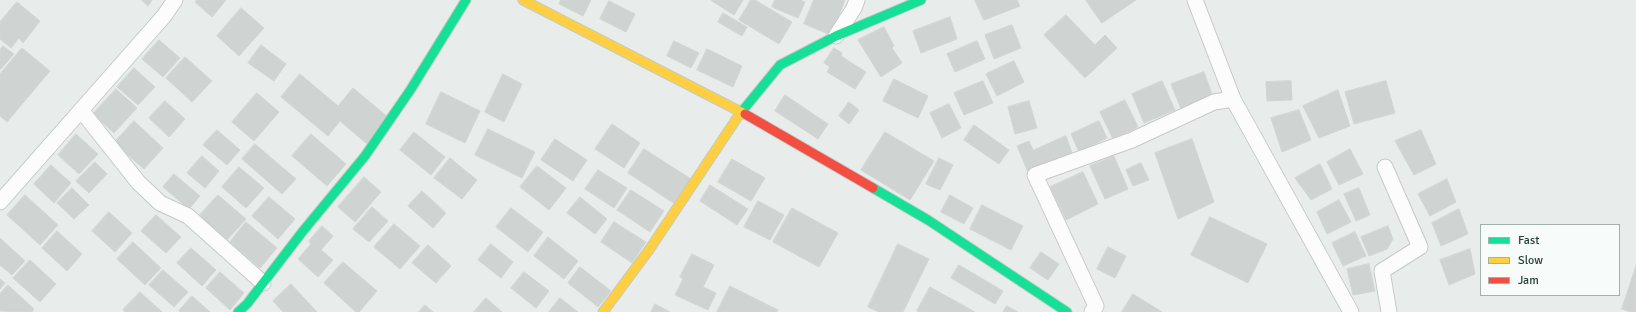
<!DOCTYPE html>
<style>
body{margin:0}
#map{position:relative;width:1636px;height:312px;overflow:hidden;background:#e8edeb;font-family:Signika,sans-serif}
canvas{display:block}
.legend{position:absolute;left:1480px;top:224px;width:140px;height:72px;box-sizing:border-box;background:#f7fbf9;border:1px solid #a3b1ad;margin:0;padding:5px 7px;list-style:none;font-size:12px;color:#24423a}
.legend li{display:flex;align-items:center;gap:8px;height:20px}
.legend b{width:20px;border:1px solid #a3b1ad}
</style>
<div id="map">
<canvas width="1636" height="312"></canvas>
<ul class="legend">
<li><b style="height:5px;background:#16e098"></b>Fast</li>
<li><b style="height:5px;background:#ffcf43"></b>Slow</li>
<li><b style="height:5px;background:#f24e42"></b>Jam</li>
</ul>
</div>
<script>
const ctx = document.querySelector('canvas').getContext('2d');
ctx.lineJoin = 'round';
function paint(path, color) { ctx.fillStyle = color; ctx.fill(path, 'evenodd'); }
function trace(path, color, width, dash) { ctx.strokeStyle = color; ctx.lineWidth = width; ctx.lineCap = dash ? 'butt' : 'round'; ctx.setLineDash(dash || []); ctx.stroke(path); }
const building = new Path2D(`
 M142 0H152L148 6Z
 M197 0H226L212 17 195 2Z
 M561 0H591L583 16 559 4Z
 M712 0H743L734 15 712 1Z
 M751 0H755L792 22 779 44 739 20Z
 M775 0H800L805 2 798 18 772 7Z
 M814 0H845L831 35 804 24Z
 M975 0H1017L1020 6 984 20Z
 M1086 0H1136L1102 23Z
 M609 1 635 14 626 32 600 19Z
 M17 2 40 21 23 43 19 38 11 48 0 39V22Z
 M241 8 264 28 239 56 217 36Z
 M723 13 747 27 742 36 718 22Z
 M1066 15 1095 45 1105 35 1117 48 1085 78 1044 35Z
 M950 17 957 39 921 53 913 31Z
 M1012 25 1021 48 994 59 985 35Z
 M884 27 894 46 892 48 902 63 881 77 858 40Z
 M159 40 180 58 163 77 142 59Z
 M674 41 699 53 691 68 667 56Z
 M977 41 985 59 955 72 947 54Z
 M261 45 286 64 274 81 248 63Z
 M3 46 14 54 0 70V50Z
 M22 48 50 71 7 122 0 116V74Z
 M834 48 842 53 841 56 866 72 855 89 827 72 830 67 824 63Z
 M707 49 742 66 733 87 697 70Z
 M185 57 212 81 192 102 166 78Z
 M1014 61 1024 82 997 96 986 74Z
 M134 68 155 87 138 105 117 87Z
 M1204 72 1213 97 1181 109 1171 84Z
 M300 74 338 106 353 88 389 118 367 144 340 121 328 136 281 97Z
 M503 74 522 84 504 122 485 112Z
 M894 79 928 96 918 118 883 101Z
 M983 81 993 103 964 115 954 93Z
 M1162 81 1175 110 1144 123 1132 94Z
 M1291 81 1292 100 1267 101 1266 82Z
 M1386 81 1395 113 1354 124 1345 92Z
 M116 89 137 108 114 133 93 114Z
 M1338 90 1350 126 1319 138 1303 106Z
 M441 92 480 111 465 143 426 124Z
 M257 93 279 112 254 141 232 122Z
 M785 95 828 124 818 139 775 111Z
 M1125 100 1138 127 1113 139 1100 112Z
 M165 101 185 119 169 137 149 118Z
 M1029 101 1037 128 1015 134 1008 107Z
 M849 102 859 110 849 124 839 116Z
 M949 104 961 128 942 138 930 113Z
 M1299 110 1311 140 1282 152 1271 118Z
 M134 121 163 148 144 169 114 143Z
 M1099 121 1107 138 1079 152 1071 134Z
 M612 124 640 143 624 168 595 149Z
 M974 125 1009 150 999 164 964 140Z
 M488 129 535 152 522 178 475 155Z
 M217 130 240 150 227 165 203 145Z
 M1421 130 1436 164 1414 175 1395 141Z
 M414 132 445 157 431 175 400 150Z
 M885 132 934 161 910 200 861 170Z
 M76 134 98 154 79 174 58 155Z
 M311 134 346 164 327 186 292 156Z
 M1066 136 1072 153 1028 172 1017 146 1029 141 1033 150Z
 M555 139 587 160 573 181 541 160Z
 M1192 139 1214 202 1178 219 1155 153Z
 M255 144 296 179 282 194 242 159Z
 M644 149 691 179 675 204 628 173Z
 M1350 149 1363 174 1339 185 1327 162Z
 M202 156 219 171 205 188 187 173Z
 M1114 156 1128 189 1105 199 1090 166Z
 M450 158 477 180 462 199 434 178Z
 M939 158 953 165 940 190 926 184Z
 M732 159 765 178 751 201 718 182Z
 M95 162 107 174 89 193 76 181Z
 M1141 163 1149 180 1133 186 1126 170Z
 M1320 164 1332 189 1311 200 1295 178Z
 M51 165 71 183 54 203 34 184Z
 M537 166 566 188 549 210 520 187Z
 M239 167 264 188 246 208 222 187Z
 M598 170 627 188 614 208 585 189Z
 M1083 172 1098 204 1066 220 1050 187Z
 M174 174 200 196 189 209 163 187Z
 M364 177 381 192 355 222 338 207Z
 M1447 179 1456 202 1430 216 1418 194Z
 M710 185 748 209 737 225 700 201Z
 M72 188 89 205 74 219 57 203Z
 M1359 188 1370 215 1356 221 1344 194Z
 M631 190 664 211 650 232 617 210Z
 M422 191 446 213 433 228 408 206Z
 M25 195 58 225 40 245 7 215Z
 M218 195 246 219 227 240 199 216Z
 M950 195 973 208 964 224 941 212Z
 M269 197 295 219 278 239 252 216Z
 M580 197 607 219 595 234 567 213Z
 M1339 200 1351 222 1327 234 1317 212Z
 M758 201 784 215 770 240 744 227Z
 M982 205 1023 226 1011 250 970 229Z
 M372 207 388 221 369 242 353 229Z
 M511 208 543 232 528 252 496 227Z
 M792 208 838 233 819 267 773 242Z
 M1459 209 1468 234 1441 246 1432 223Z
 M109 212 132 233 115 252 92 231Z
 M156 215 181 237 166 253 141 231Z
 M1210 217 1267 244 1248 283 1191 255Z
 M246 222 277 248 260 268 230 242Z
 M614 222 646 242 632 263 601 242Z
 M394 224 420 246 400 269 374 247Z
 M322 226 333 236 321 250 333 260 318 277 298 259 311 244 309 241Z
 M1388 226 1393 239 1387 249 1369 256 1361 237Z
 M57 231 82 254 67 271 42 248Z
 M1355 232 1366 256 1343 266 1332 243Z
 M548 237 578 261 564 279 534 256Z
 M0 238 25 261 12 275 0 265Z
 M133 242 161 268 145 285 117 259Z
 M491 244 513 262 501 278 478 260Z
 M898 244 929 259 903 312H879L868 307Z
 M428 245 451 266 436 283 412 263Z
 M1108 247 1126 256 1115 278 1097 269Z
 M191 248 216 270 202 286 177 263Z
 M1470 249 1475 274 1449 285 1440 260Z
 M1041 252 1059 264 1048 280 1030 268Z
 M692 254 714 265 703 287 716 293 708 310 675 295 683 279 680 277Z
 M30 260 56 284 40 302 13 278Z
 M343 262 377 291 359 312H356L324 283Z
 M1369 264 1375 291 1353 295 1347 269Z
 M959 265 1003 291 995 304 951 278Z
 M1636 266V312H1631L1622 309Z
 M580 267 611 291 598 307 568 283Z
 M163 270 188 292 174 307 149 285Z
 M220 272 244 293 230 310 206 288Z
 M524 272 549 291 536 308 511 288Z
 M0 279 5 283 0 289Z
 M291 284 317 312H283L273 301Z
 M8 285 34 309 32 312 0 311V294Z
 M730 286 778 310 777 312H717Z
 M930 287 975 312H919L917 311Z
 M140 292 162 312H125L123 310Z
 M1133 294 1162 312H1122Z
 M192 296 210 312H180L179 311Z
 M486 298 502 312H474Z
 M560 298 578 312H549Z
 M655 304 670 312H651Z
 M425 305 433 312H419Z
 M1007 306 1018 312H1003Z`);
paint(building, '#cfd4d2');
trace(building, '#d1d6d4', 1);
const street = new Path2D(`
 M1195 0 1233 99 1351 312
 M836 36 854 8 857 0
 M81 110 138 182 160 203 188 216 263 283
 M1385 167 1420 247 1382 271 1389 312
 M0 202 164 16 175 0
 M1092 312 1096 306 1035 175 1132 140 1214 102 1233 99`);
const fast = new Path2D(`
 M739 115 780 65 836 36 921 0
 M873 188 928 220 1067 312
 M238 312 247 304 303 231 365 156 411 89 466 0`);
const slow = new Path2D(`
 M523 0 745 114
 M603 312 649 250 739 115`);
const jam = new Path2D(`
 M745 114 873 188`);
trace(street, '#c5cac8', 17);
trace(fast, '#c3cbc8', 11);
trace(slow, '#c3cbc8', 11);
trace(jam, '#c3cbc8', 11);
trace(street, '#fcfcfc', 15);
trace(fast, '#16e098', 9);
trace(slow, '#ffcf43', 9);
trace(jam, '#f24e42', 9);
</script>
